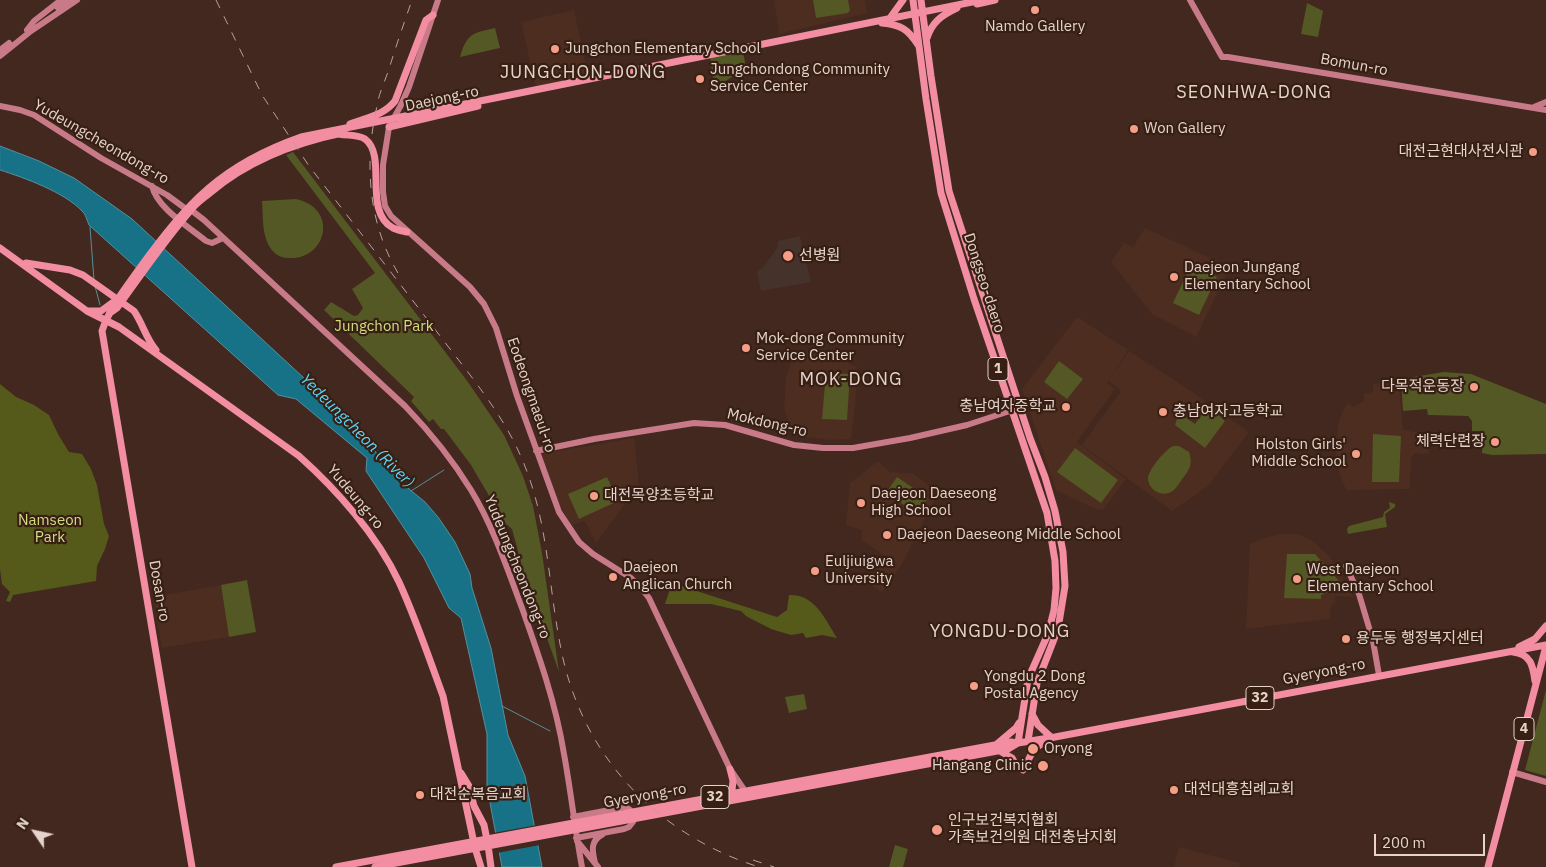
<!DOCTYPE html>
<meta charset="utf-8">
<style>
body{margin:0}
#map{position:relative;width:1546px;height:867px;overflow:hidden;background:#42281e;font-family:"IBM Plex Sans",sans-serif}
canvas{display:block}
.north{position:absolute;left:10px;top:807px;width:50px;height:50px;-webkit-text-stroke:4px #371f14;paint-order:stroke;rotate:304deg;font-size:14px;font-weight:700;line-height:20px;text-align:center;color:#e5d3cc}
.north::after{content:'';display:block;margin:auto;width:18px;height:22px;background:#e5d3cc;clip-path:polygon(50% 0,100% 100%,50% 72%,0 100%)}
.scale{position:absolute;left:1374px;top:834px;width:111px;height:22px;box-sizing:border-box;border:2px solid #e5d3cc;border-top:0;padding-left:6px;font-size:15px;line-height:18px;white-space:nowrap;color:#e5d3cc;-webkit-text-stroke:4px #371f14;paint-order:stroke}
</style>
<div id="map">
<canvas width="1546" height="867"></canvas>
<div class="north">N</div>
<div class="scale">200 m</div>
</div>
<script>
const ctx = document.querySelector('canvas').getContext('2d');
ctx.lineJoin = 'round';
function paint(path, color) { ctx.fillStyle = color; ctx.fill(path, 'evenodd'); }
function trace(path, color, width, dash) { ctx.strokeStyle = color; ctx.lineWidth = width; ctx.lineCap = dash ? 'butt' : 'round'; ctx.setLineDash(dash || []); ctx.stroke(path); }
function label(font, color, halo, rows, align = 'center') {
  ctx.font = font + ' "IBM Plex Sans","Noto Sans KR",sans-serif'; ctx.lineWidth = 4.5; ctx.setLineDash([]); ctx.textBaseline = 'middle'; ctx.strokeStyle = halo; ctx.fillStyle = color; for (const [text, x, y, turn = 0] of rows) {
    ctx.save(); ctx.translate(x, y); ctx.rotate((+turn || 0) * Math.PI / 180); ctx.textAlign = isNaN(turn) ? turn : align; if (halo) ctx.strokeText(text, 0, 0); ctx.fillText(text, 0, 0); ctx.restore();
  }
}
paint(new Path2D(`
 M774 0H865L867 13 779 34Z
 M574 10 588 76 536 88 521 22Z
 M1145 228 1230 267 1196 337 1152 314 1111 262 1124 243 1133 247Z
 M1077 317 1128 350 1109 380 1129 351 1182 385 1249 432 1208 486 1172 511 1082 445 1121 391 1109 381 1107 383 1115 389 1077 442 1126 479 1104 509 1097 510 1056 490 1022 389Z
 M813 351 832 355 857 367 855 406 851 439 829 440 792 435 784 408 786 377 794 354Z
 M1399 380 1403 430 1427 434 1429 454 1415 453 1411 458 1410 489 1346 490 1340 475 1336 457 1337 434 1339 420 1347 403 1354 407 1364 401V394L1373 392V384Z
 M634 438 639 485 596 543 585 521 571 525 560 506 541 454Z
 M878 461 890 472 912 473 938 492 901 566 882 592 867 583 885 556 861 540 862 530 846 525 850 483Z
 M1281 534H1298L1314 542 1330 557 1354 597 1335 596V604L1331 605 1330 619 1246 629 1250 544 1263 538Z
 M221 585 229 637 162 648 154 600 158 596Z
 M1179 847 1240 863 1239 867H1174Z`), '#4d2d1f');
paint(new Path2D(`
 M800 236 811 282 761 291 757 272 765 265 777 248 778 241Z`), '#45322b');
paint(new Path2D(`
 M813 0H848L850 10 848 13 816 18Z
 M1307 3 1323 11 1318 37 1301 34Z
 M495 28 500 48 460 57C467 33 473 33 495 28Z
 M743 50 745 63C736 74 729 82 714 85L710 56Z
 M293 152 468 382 504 435 523 476 533 506 542 553 559 672 536 607 531 588 523 570 512 529 505 523 471 465 444 429H441L433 419 429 422 411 401 414 397 324 310 331 302 354 316 358 315 363 308 352 289 375 273 286 155Z
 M296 199C340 209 326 261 288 258 277 258 269 249 266 239 262 227 263 213 262 201Z
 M1191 265 1217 277 1199 315 1173 303Z
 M1059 361 1083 379 1067 399 1044 382Z
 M1444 372 1471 374 1546 404V454L1492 455 1482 453 1483 433 1481 431H1472V421L1468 416 1428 415 1427 409 1403 411 1401 379Z
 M826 373 850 374 847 420 822 419Z
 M1208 406 1225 421 1205 448 1175 425 1179 413 1195 424Z
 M1373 434 1401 436 1399 482H1372Z
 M1173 446H1179L1189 452C1193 463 1190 469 1183 478 1180 482 1177 487 1174 490 1163 499 1147 490 1148 477 1150 468 1165 450 1173 446Z
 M1075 448 1118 480 1101 503 1057 472Z
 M607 477 618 501 579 519 568 494Z
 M897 477 928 498 918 514 886 493Z
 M1389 502 1395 504V507L1385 514 1387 527 1348 534 1347 529 1349 526 1383 517 1384 512 1390 508Z
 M1287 554H1315L1339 581V588L1321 595V599L1284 598Z
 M247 580 256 632 229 637 221 585Z
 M1546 690V776L1525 770Z
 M804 694 807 709 789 713 785 697Z
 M895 845 908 849 903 867H889Z`), '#535824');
paint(new Path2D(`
 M0 384 16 397 34 405 49 415 58 434 69 452 82 454 91 469 97 485 104 524 109 536 105 549 97 566 96 581 13 595 10 602 6 601 10 592 2 584 0 569Z
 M672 583 777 617 787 610 789 595C815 594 825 619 837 638L822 635 806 638 803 633 791 635 771 629 746 616 741 611 711 604H665Z`), '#555a1a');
const water = new Path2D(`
 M0 146 39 161 74 178 132 219 344 415 403 484 425 502 438 517 455 542 470 574 472 588 491 648 508 735 525 776 542 867H502L487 787V734L461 618 449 608 424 558 366 471 367 458 296 399 278 395 89 225C87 221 86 214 82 211 64 192 25 178 0 170Z`);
paint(water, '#187287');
trace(water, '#568f9c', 1);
paint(new Path2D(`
 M537 825 540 845 497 853 493 833Z`), '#42281e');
trace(new Path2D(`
 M90 227 94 280
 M95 286 100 305
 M411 491 444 470
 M502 706 550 731`), '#568f9c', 1);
trace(new Path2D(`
 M438 0 409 87 401 105 389 127 383 165V192L385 206 391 216 470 287 484 304 496 328 517 396 559 512 579 542 593 554 631 578 641 588 649 598 730 769 743 788
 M1190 0 1222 57H1228L1546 110
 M58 8 69 0
 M27 30 34 21 61 0
 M0 50 9 43
 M0 56 31 31 77 0
 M0 106 20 110 34 115 101 158 167 195 186 209
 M1534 107 1546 102
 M152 186C157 208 189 227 206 241L212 243 223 238
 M191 210 204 220 405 406C430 432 452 459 471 490 493 526 507 568 522 608 539 656 556 704 564 754 571 792 575 830 582 867
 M536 451 594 439 694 423 725 425 794 445 823 448H853L910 438 967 425 1016 409
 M1346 566 1359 594 1373 641 1379 675
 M1512 772 1546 782
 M573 817 625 807C632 810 635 815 633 822L629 827 624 829 576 838
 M577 841 598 867
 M595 863C592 850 590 841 603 834`), '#c87a89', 6);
trace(new Path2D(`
 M913 0 926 99 941 193 974 299 1047 513 1055 561 1056 588 1054 610 1048 634 1028 679 1018 743
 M921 0 931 76 949 191 1030 438 1045 477 1055 511 1063 552 1065 586 1058 629 1037 683 1028 741
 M977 4 995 0
 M890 18 903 0
 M882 23C901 25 908 29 918 45
 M927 38C932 22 942 15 957 8
 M350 124C367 117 383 116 395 101L426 20 433 15
 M389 127 478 106
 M339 134C348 136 357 134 365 139 388 156 362 211 393 228 397 230 403 231 407 232
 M0 248 87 311 119 327 299 456C337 490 377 535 399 582 416 619 429 658 443 696L475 848 481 867
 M26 263 70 270 83 275 134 311C143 324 146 339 156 350
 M88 311H101L112 303
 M110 313 117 308C141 275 164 241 191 210 196 203 204 198 211 192 249 160 294 143 342 133
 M1519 647 1535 639 1546 626
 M1513 652C1531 654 1533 666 1535 681
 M1032 714 1038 725 1052 738
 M997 744 1016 728 1019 723
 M1000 751 1012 758 1016 765
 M730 769 733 781 732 790
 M1023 770 1034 749 1047 740
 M461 773 469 786 474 806 484 825 488 845 491 867
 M192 867 102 331C110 307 125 289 139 269 188 202 221 165 301 137L982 0
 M336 867 1011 742 1018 743 1055 737 1546 645
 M375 867 1008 749 1018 743
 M1488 867 1546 646`), '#f28da2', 7);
trace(new Path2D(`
 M216 0 262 95 309 166C351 220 392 274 434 328 461 364 491 399 512 438 550 510 546 578 562 654 584 758 658 835 759 867
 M398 273C368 223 364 162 377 106 379 93 385 81 389 69 396 46 404 23 412 0
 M753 860 774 867`), '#b6a29a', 1, [9, 9]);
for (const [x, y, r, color] of [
 [1035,10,5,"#f49e87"],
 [555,49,5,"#f49e87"],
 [700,79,5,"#f49e87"],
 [1134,129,5,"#f49e87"],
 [1533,152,5,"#f49e87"],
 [788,256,6,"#f49e87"],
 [1174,277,5,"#f49e87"],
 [746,348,5,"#f49e87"],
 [1474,387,5,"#f49e87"],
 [1066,407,5,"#f49e87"],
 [1163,412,5,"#f49e87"],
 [1495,442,5,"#f49e87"],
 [1356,454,5,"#f49e87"],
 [594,496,5,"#f49e87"],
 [861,503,5,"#f49e87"],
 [887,535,5,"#f49e87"],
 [815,571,5,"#f49e87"],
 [613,577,5,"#f49e87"],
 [1297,579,5,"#f49e87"],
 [1346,639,5,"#f49e87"],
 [974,686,5,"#f49e87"],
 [1033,749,6,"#f49e87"],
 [1043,766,6,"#f49e87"],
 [1174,790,5,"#f49e87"],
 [420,795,5,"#f49e87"],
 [937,830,6,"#f49e87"]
]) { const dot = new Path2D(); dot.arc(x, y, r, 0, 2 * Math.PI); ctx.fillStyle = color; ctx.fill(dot); trace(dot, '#371f14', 2); }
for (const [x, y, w] of [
 [998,369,20],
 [1260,698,28],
 [1524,729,20],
 [715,797,28]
]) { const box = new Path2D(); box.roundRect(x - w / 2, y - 11.5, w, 23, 4); ctx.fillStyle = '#371f14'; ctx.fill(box); trace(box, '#e5d3cc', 1); }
label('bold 14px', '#e5d3cc', null, [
 ["1",998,369],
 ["32",1260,698],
 ["4",1524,729],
 ["32",715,797]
]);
label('15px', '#e5d3cc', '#371f14', [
 ["Namdo Gallery",1035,27,"center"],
 ["Jungchon Elementary School",565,49],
 ["Jungchondong Community",710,70],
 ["Service Center",710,87],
 ["Won Gallery",1144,129],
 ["대전근현대사전시관",1523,152,"right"],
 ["선병원",799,256],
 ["Daejeon Jungang",1184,268],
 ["Elementary School",1184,285],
 ["Mok-dong Community",756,339],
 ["Service Center",756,356],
 ["다목적운동장",1464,387,"right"],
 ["충남여자중학교",1056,407,"right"],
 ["충남여자고등학교",1173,412],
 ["체력단련장",1485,442,"right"],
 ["Holston Girls'",1346,445,"right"],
 ["Middle School",1346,462,"right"],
 ["Daejeon Daeseong",871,494],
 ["High School",871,511],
 ["대전목양초등학교",604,496],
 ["Daejeon Daeseong Middle School",897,535],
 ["Euljiuigwa",825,562],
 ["University",825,579],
 ["Daejeon",623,568],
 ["Anglican Church",623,585],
 ["West Daejeon",1307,570],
 ["Elementary School",1307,587],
 ["용두동 행정복지센터",1356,639],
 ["Yongdu 2 Dong",984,677],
 ["Postal Agency",984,694],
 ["Oryong",1044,749],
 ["Hangang Clinic",1032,766,"right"],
 ["대전대흥침례교회",1184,790],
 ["대전순복음교회",430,795],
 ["인구보건복지협회",948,821],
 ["가족보건의원 대전충남지회",948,838]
], 'left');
label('15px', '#e5d3cc', '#371f14', [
 ["Bomun-ro",1354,65,10],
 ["Daejong-ro",442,99,-12],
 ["Yudeungcheondong-ro",101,142,30],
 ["Dongseo-daero",984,283,72],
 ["Eodeongmaeul-ro",531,395,71],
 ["Mokdong-ro",767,423,13],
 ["Yudeung-ro",355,497,50],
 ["Yudeungcheondong-ro",517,567,68],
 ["Dosan-ro",159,591,80],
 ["Gyeryong-ro",1324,672,-11],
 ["Gyeryong-ro",645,796,-10]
]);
label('15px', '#d3dd82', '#371f14', [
 ["Jungchon Park",384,327],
 ["Namseon",50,521],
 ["Park",50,538]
]);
label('italic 16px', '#5dd5f5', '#371f14', [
 ["Yedeungcheon (River)",357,431,45]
]);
ctx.letterSpacing = '1px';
label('18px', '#e5d3cc', '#371f14', [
 ["JUNGCHON-DONG",583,73],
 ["SEONHWA-DONG",1254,93],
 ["MOK-DONG",851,380],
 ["YONGDU-DONG",1000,632]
]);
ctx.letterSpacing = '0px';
</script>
